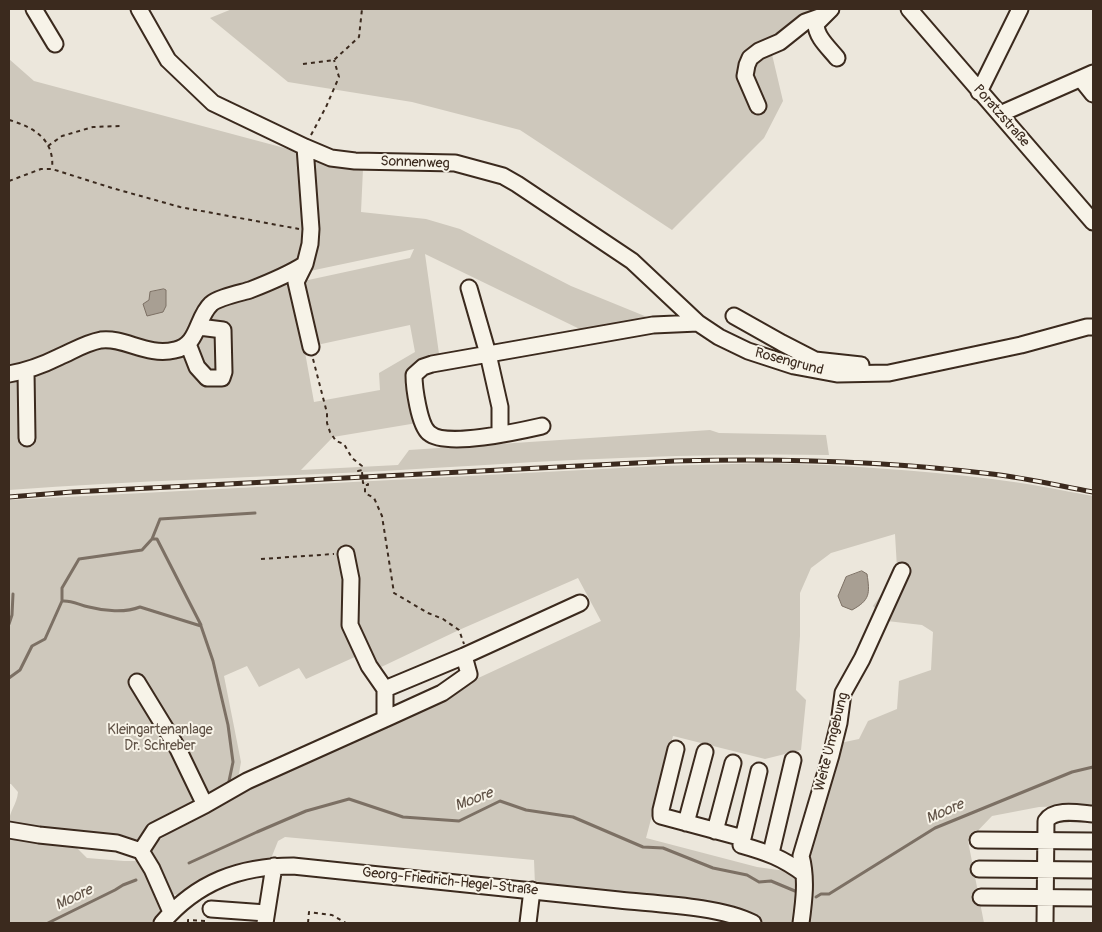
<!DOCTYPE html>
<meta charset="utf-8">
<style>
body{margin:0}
#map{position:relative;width:1102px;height:932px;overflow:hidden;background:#ece7dc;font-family:Pangolin,sans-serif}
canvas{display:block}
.frame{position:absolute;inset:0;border:10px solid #3b2a1e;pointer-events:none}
</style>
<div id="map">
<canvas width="1102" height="932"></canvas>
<div class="frame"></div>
</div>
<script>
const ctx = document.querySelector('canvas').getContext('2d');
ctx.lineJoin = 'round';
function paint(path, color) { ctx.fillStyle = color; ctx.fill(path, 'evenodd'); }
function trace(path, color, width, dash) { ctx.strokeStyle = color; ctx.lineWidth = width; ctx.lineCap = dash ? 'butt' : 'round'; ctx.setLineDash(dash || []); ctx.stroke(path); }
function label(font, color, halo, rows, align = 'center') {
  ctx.font = font + ' Pangolin,sans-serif'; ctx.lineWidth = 4; ctx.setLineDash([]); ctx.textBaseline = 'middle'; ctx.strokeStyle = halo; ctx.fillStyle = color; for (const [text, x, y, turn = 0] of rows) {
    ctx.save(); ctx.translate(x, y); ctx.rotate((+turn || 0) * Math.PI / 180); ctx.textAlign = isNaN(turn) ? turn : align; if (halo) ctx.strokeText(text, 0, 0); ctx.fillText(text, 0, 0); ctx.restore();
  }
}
paint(new Path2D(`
 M232 9H815L770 46 783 101 764 138 672 230 520 130 412 102 288 82 210 18Z
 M9 59 34 81 363 169 361 212 426 219 460 229 571 286 652 319 590 334 425 254 441 368 416 374 423 422 333 437 301 470 398 465 409 450 710 430 719 433 826 435 829 455C680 452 532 462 384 471 259 477 134 481 9 490ZM414 249 410 258 299 282 312 346 410 325 415 352 379 373 380 390 314 402 291 275Z
 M769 463C843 465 918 470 992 479 1026 483 1060 490 1093 496V805L1039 807 992 816 968 841 984 923H809L812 892 805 866 840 743 859 739 868 721 897 709 899 681 931 670 933 632 922 625 887 621 873 606 891 581 897 568 895 534 831 553 811 568 800 593V636L796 690 806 700 801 750 765 759 673 736 646 838 757 867 793 872 799 888 795 923H764L746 915 535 885 534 860 285 837 278 841 270 861 190 889 180 895 170 894 149 849 154 843 248 785 601 621 578 578 459 630 377 669 366 652 306 679 299 668 259 687 247 666 224 676 241 762 238 779 137 844 9 824C9 810 17 805 18 792L11 784H9V500L659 466Z
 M9 839 77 848 87 858 124 861H144L161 905 160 915 154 923H9Z`), '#cec8bc');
const water = new Path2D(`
 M164 289 166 290V306L163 312 147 316 143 304 149 300 150 292Z
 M862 571 867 574C870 594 870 600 852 610L842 606 838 596 846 577Z`);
paint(water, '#a89f93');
trace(water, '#7c7064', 1);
trace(new Path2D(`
 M152 539H157L201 625
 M62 601C72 600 79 605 89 607 104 611 125 613 140 607L201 626 213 661 228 725 233 762 229 781
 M9 624 12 615 13 594
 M9 678 20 670 32 646 45 639 62 601V588L79 559 142 550 152 539 160 519 255 513
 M189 863 257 832 306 811 349 799 403 817 459 821 500 801 526 810 573 817 643 847 663 848 713 868 747 875 759 882 771 881 795 891
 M816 897 821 894H829L935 828 1072 772 1093 767
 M48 923 115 890 123 885 136 880`), '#7c7064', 3);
const minor = new Path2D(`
 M34 9 55 44
 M139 9 168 60 213 103 305 147 331 158 355 161 455 163 503 176 517 184 632 261 698 323
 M831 9 816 24C816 37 829 48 837 58
 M909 9 1093 222
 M1081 79 1093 94
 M979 92 1020 9
 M758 106 745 76 747 65 750 58 759 51 780 42 805 22 822 16
 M1000 114 1093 73
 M305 264 296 282 311 347
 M469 288 488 354 500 407V434
 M734 316 782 343 815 360 861 365
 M188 344 197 367 207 378H222L224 372 223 330 199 327
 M26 371 27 438
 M9 374C26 371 43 365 59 357 73 351 85 343 101 340 125 337 147 357 175 350 199 345 196 318 211 304 217 298 240 293 250 290 268 283 288 275 305 264L310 244 311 229 305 147
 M542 426C520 431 446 448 429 433 419 425 414 387 414 375L423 367 432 364 653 325 698 323 719 337 748 351 794 366 837 374 889 373 1021 345 1087 327H1093
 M137 682 178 749 205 805
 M385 689 464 656 580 603
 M385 719 442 693 469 674 464 656
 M676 749 661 810V816L743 838 759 771
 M686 823 705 752
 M9 830 39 835 117 843 141 851 152 869 171 912
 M715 831 733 763
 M743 838 741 845C766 852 783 858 804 874
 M978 840 1093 841
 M141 851 154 831 205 805 247 781 385 719V689L369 666 350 625 351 579 346 554
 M771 853 793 760
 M979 869 1093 870
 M981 897 1093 898
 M211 909 266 913
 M162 923C197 882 240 866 293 866 401 877 510 888 619 900 657 904 720 906 753 923
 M265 923 274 866
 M528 923 532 890
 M801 923C804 901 807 878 801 856L831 755 839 723 843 693 862 659 902 571
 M1045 923 1046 821C1054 808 1079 813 1093 814`);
trace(minor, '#3b2a1e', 19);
trace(new Path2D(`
 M303 64 334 60 359 37 362 9
 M9 120C34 127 55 140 52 169
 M311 135 326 107 339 77 334 60
 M48 146 62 136 93 127 120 126
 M9 181 41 169H52L112 188 180 207 299 229
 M313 359 327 413V423L330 432 336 441 344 444 352 458 362 466V470L358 471 362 472 363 483H368V485H365V493L374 498 382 516 394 593 428 613 443 619 459 630 464 644
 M261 559 334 554
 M188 923V920L207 921
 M308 923 309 912 332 915 346 923`), '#3b2a1e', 2, [4, 4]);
trace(minor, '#f7f3e8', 15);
const rail = new Path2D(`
 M9 497 72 492 675 461C781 458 887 461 992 474 1026 478 1060 486 1093 492`);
trace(rail, '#3b2a1e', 5);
trace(rail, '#f7f3e8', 3, [9]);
label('14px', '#3b2a1e', '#f7f3e8', [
 ["Poratzstraße",1001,116,49],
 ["Sonnenweg",415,163,2],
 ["Rosengrund",789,362,15],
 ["Weite Umgebung",832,742,-76],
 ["Georg-Friedrich-Hegel-Straße",450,882,6]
]);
label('14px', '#605246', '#f7f3e8', [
 ["Kleingartenanlage",160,730],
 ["Dr. Schreber",160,746]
]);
label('italic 15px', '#615347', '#f7f3e8', [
 ["Moore",474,800,-21],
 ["Moore",945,812,-24],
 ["Moore",74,898,-26]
]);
</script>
